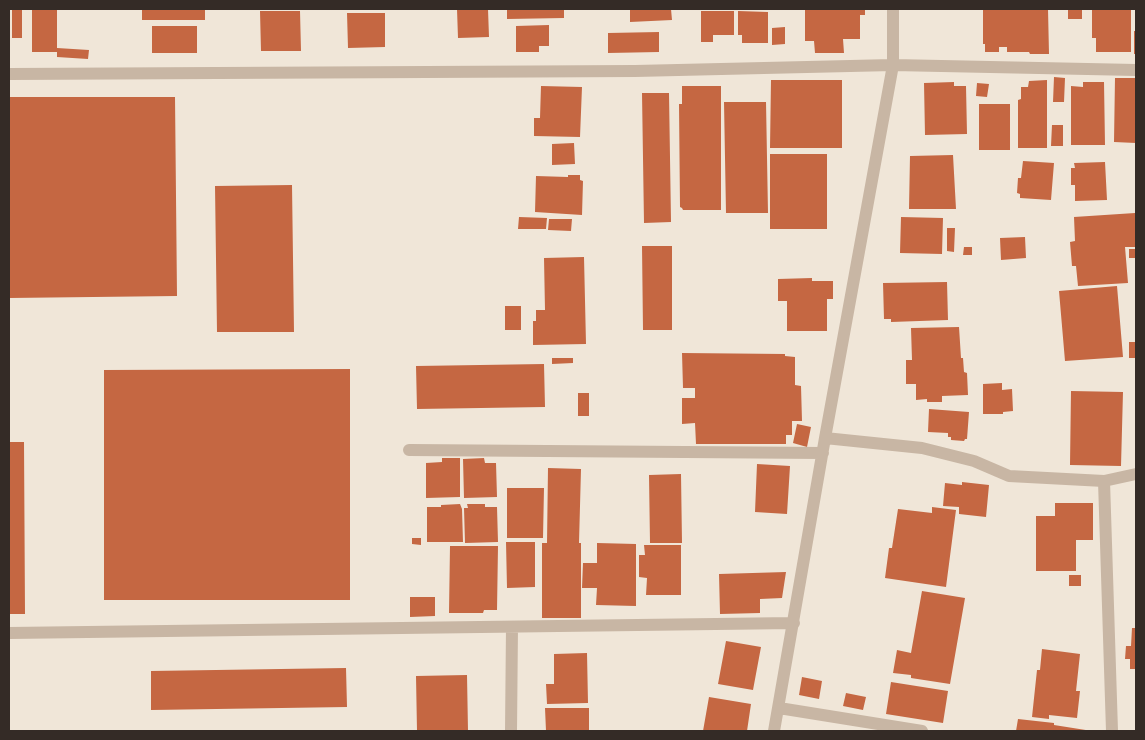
<!DOCTYPE html>
<style>
body{margin:0}
#map{position:relative;width:1145px;height:740px;overflow:hidden;background:#f0e6d8;font-family:"Space Grotesk",sans-serif}
canvas{display:block}
.frame{position:absolute;inset:0;border:10px solid #342b26;pointer-events:none}
</style>
<div id="map">
<canvas width="1145" height="740"></canvas>
<div class="frame"></div>
</div>
<script>
const ctx = document.querySelector('canvas').getContext('2d');
ctx.lineJoin = 'round';
function paint(path, color) { ctx.fillStyle = color; ctx.fill(path, 'evenodd'); }
function trace(path, color, width, dash) { ctx.strokeStyle = color; ctx.lineWidth = width; ctx.lineCap = dash ? 'butt' : 'round'; ctx.setLineDash(dash || []); ctx.stroke(path); }
paint(new Path2D(`
 M12 9H22V38H12Z
 M32 9H57V48L89 50 88 59 57 57V52H32Z
 M142 9H205V20H142Z
 M457 9H488L489 37 458 38Z
 M507 9H564V18L507 19Z
 M630 9H671L672 20 630 22Z
 M805 9H865V15H860V39H843L844 53H815L814 41H805Z
 M983 9H1048L1049 54H1030L1029 52H1007V47H999V52H985V44H983Z
 M1068 9H1082V19H1068Z
 M1092 9H1131V52H1096V38H1092Z
 M260 11H300L301 51H261Z
 M701 11H734V35H713V42H701Z
 M738 11 768 12V43H742V35H738Z
 M347 13H385V47L348 48Z
 M549 25V46H539V52H516V26Z
 M152 26H197V53H152Z
 M785 27V44L772 45V28Z
 M1134 31H1136V54H1134Z
 M659 32V52L608 53V33Z
 M1054 77 1065 78 1064 102H1053Z
 M1115 78H1136V143L1114 142Z
 M771 80H842V148H770Z
 M1047 80V148H1018V100L1021 99V87H1028L1029 81Z
 M954 82V86H966L967 134 925 135 924 83Z
 M1083 82H1104L1105 145H1071V86L1083 87Z
 M977 83 989 84 987 97 976 96Z
 M541 86 582 87 580 137 534 136V118H540Z
 M682 86H721V210H683L682 208 680 207 679 104H682Z
 M642 93H669L671 222 644 223Z
 M9 97H175L177 296 9 298Z
 M724 102H766L768 213H726Z
 M979 104H1010V150H979Z
 M1052 125H1063V146H1051Z
 M574 143 575 164 552 165V144Z
 M770 154H827V229H770Z
 M953 155 956 209H909L910 156Z
 M1023 161 1054 163 1051 200 1020 198V194L1017 193 1018 178H1021Z
 M1105 162 1107 200 1075 201V185H1071V168H1075L1074 163Z
 M568 175H580V180L583 181 582 215 535 212 536 176 568 177Z
 M292 185 294 332H217L215 186Z
 M1135 213 1136 247H1125L1128 283 1078 286 1076 266H1072L1070 242 1075 241 1074 217Z
 M519 217 547 218 546 229H518Z
 M901 217 943 218 942 254 900 253Z
 M549 219H572L571 231 548 230Z
 M947 228H955L954 252 947 251Z
 M1025 237 1026 258 1001 260 1000 238Z
 M642 246H672V330H643Z
 M964 247H972V255H963Z
 M1129 249H1136V258H1129Z
 M584 257 586 344 533 345V321H536V310H545L544 258Z
 M812 278V281H833V299H827V331H787V301H778V279Z
 M947 282 948 320 891 322V319H884L883 283Z
 M1117 286 1123 357 1065 361 1059 291Z
 M505 306H521V330H505Z
 M959 327 961 358H963L964 372 967 373 968 395 942 396V402H927V399L916 400V384H906V360H912L911 328Z
 M1129 342H1136V358H1129Z
 M682 353 785 354V356L795 357V385L801 386 802 421H792V435H786V444H696L695 423 682 424V398H695V388H683Z
 M552 358H573V363L552 364Z
 M544 364 545 407 417 409 416 366Z
 M350 369V600H104V370Z
 M1002 383V390L1012 389 1013 411 1003 412V414H983V384Z
 M1071 391 1123 392 1121 466 1070 465Z
 M578 393H589V416H578Z
 M929 409 969 412 967 439H965L964 441 951 440V437H948V433L928 432Z
 M797 424 811 427 807 447 793 443Z
 M9 442H24L25 614H9Z
 M442 458H460V497L426 498V463L442 462Z
 M484 458 485 463H496L497 497 464 498 463 459Z
 M757 464 790 466 787 514 755 512Z
 M548 468 581 469 579 543H581V618H542V543H547Z
 M681 474 682 543H650L649 475Z
 M962 482 989 485 986 517 959 514V507L943 506 945 483 962 485Z
 M507 488H544L543 538H507Z
 M1055 503H1093V540H1076V571H1036V516H1055Z
 M460 504 462 509 463 542H427V507H441V505Z
 M467 504H485V507H497L498 542 465 543 464 508H468Z
 M932 507 956 510 946 587 885 578 889 548H892L898 509 932 513Z
 M412 538H421V545L412 544Z
 M506 542H535V587L507 588Z
 M597 543 636 544V606L596 605 597 588H582L583 563H597Z
 M644 545H681V595H646L647 578 639 577V555H645Z
 M450 546H498L497 610H484L483 613H449Z
 M786 572 782 598 760 599V613L720 614 719 574Z
 M1069 575H1081V586H1069Z
 M922 591 965 598 950 684 911 678V675L893 673 897 650 911 653Z
 M410 597H435V616L410 617Z
 M1132 628H1136V669H1130V659H1125L1126 646H1131Z
 M726 641 761 647 753 690 718 684Z
 M1042 649 1080 654 1076 691H1080L1077 718 1049 715V719L1032 717 1037 670H1040Z
 M587 653 588 703 547 704 546 684H554V654Z
 M346 668 347 707 151 710V671Z
 M467 675 468 731H417L416 676Z
 M802 677 822 681 819 699 799 695Z
 M891 682 948 691 943 723 886 714Z
 M846 693 866 697 863 710 843 706Z
 M709 697 751 704 747 731H703Z
 M545 708H589V731H546Z
 M1018 719 1054 723V725L1092 731H1016Z`), '#c56742');
trace(new Path2D(`
 M9 74 635 71 893 65 1136 70
 M825 438 922 448 974 461 1009 476 1104 481 1136 474
 M409 450 823 453
 M1104 481 1112 731
 M9 633 794 623
 M779 708 922 731
 M511 731 512 627
 M774 731 825 438 893 65V9`), '#c8b6a4', 12);
</script>
